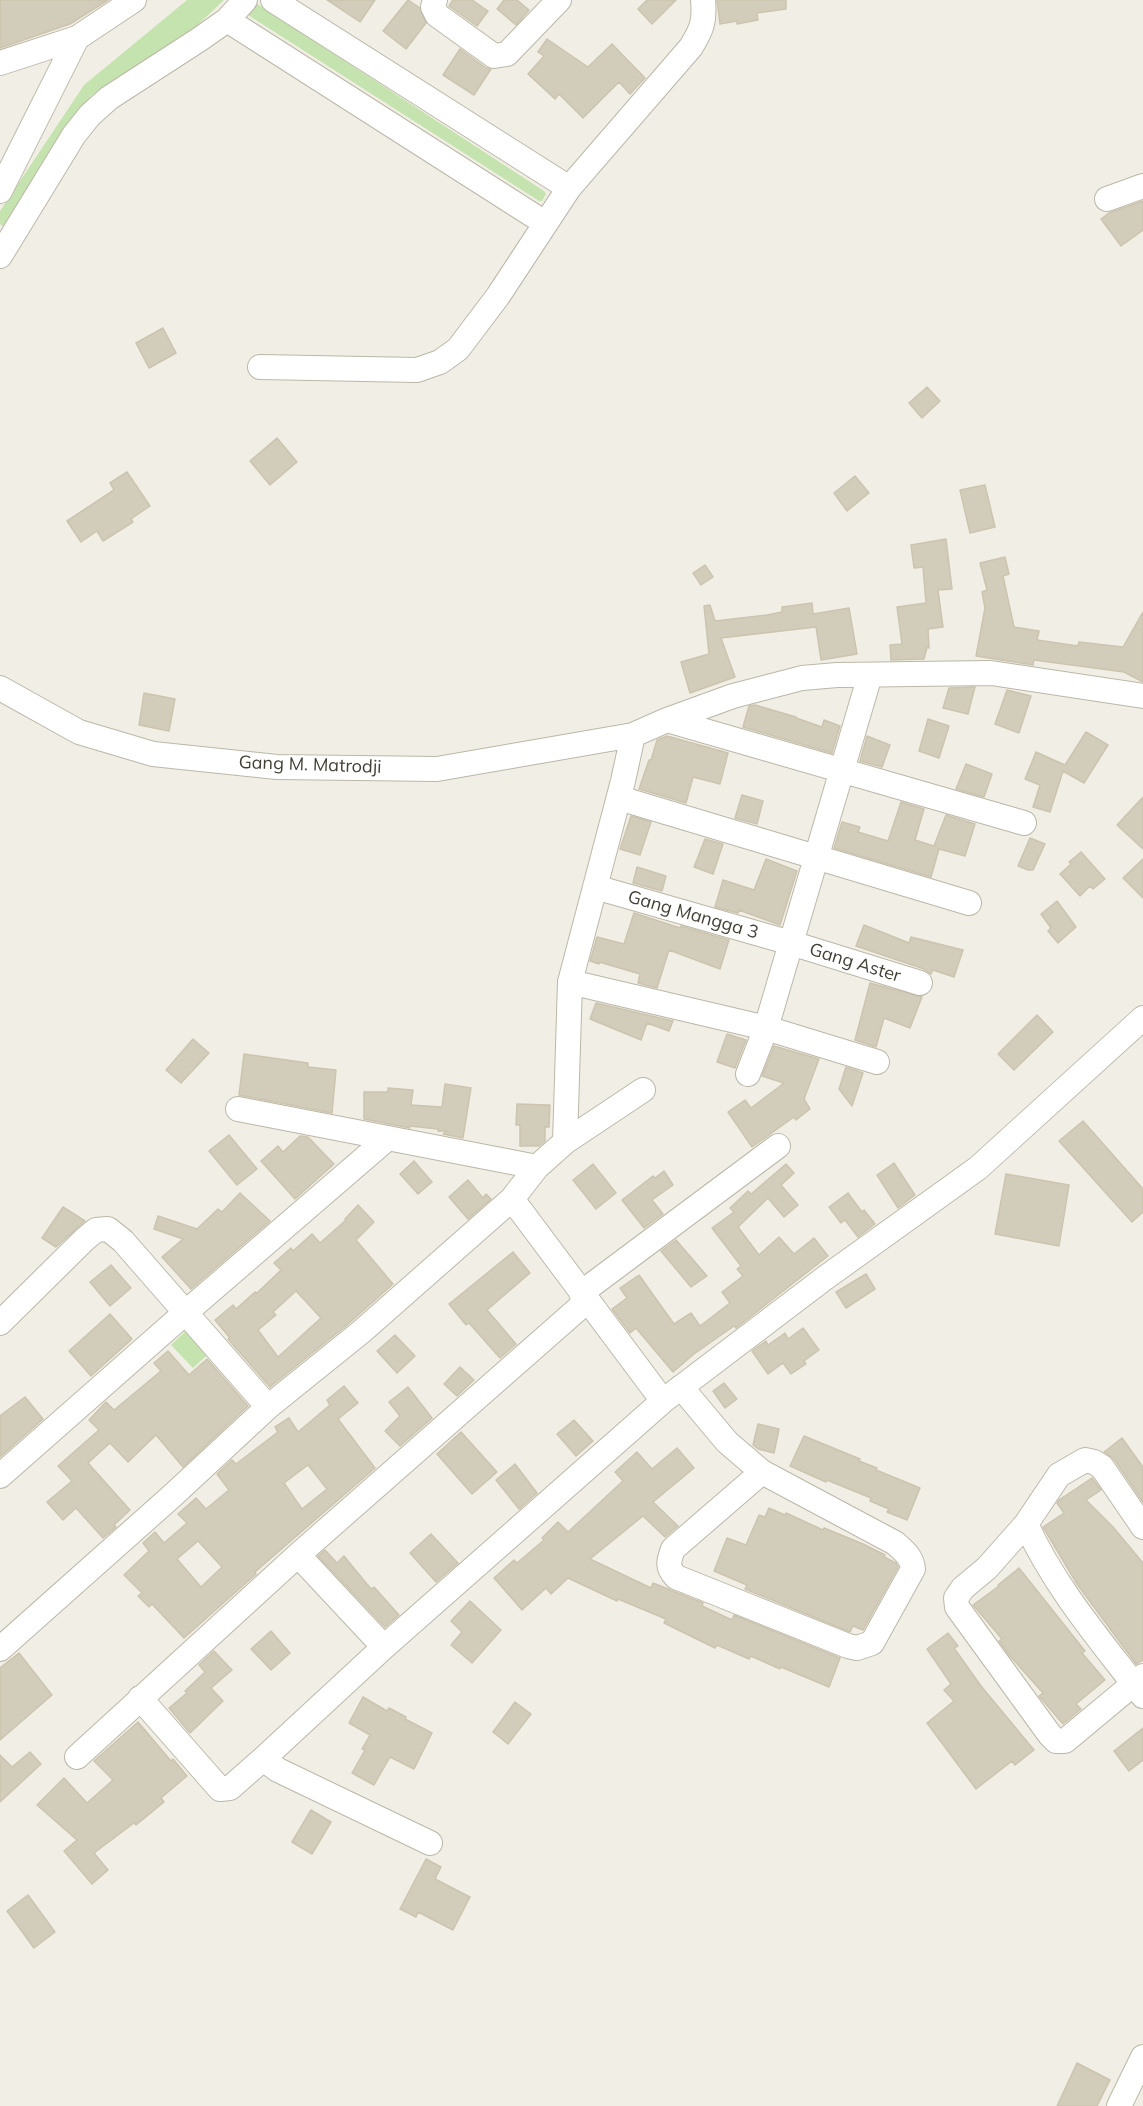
<!DOCTYPE html>
<style>
body{margin:0}
canvas{display:block;background:#f1efe5}
</style>
<canvas width="1143" height="2106"></canvas>
<script>
const ctx = document.querySelector('canvas').getContext('2d');
ctx.lineJoin = 'round';
function paint(path, color) { ctx.fillStyle = color; ctx.fill(path, 'evenodd'); }
function trace(path, color, width, dash) { ctx.strokeStyle = color; ctx.lineWidth = width; ctx.lineCap = dash ? 'butt' : 'round'; ctx.setLineDash(dash || []); ctx.stroke(path); }
function label(font, color, halo, rows, align = 'center') {
  ctx.font = font + ' Mulish,sans-serif'; ctx.lineWidth = 4.5; ctx.setLineDash([]); ctx.textBaseline = 'middle'; ctx.strokeStyle = halo; ctx.fillStyle = color; for (const [text, x, y, turn = 0] of rows) {
    ctx.save(); ctx.translate(x, y); ctx.rotate((+turn || 0) * Math.PI / 180); ctx.textAlign = isNaN(turn) ? turn : align; if (halo) ctx.strokeText(text, 0, 0); ctx.fillText(text, 0, 0); ctx.restore();
  }
}
paint(new Path2D(`
 M187 0H224L186 36 133 74 101 89 91 96 5 228 0 224V211L84 85Z
 M256 3 544 191 546 194 542 201H539L248 15Z
 M192 1325 214 1349 193 1368 171 1345Z`), '#c5e3af');
const building = new Path2D(`
 M0 0H108L70 24 0 48Z
 M327 0H375L360 22Z
 M408 0 420 8 426 23 406 49 383 31Z
 M453 0H472L488 11 477 26 449 6Z
 M504 0H517L529 10 516 25 497 9Z
 M647 0H676L652 24 638 9Z
 M717 0H786V9L757 13 758 20 737 24V21L720 24Z
 M547 39 588 67 612 44 645 78 630 94 619 82 583 118 559 94 555 99 528 74 544 56 538 52Z
 M460 49 486 68 491 69 474 95 443 75Z
 M1143 201V230L1121 246 1101 219 1109 213Z
 M163 328 176 353 149 368 136 343Z
 M927 387 940 401 922 418 909 403Z
 M277 438 297 462 270 485 250 461Z
 M127 472 150 506 131 519 133 522 103 541 97 531 81 542 67 521 114 490 110 483Z
 M855 476 869 493 847 511 834 493Z
 M985 485 995 527 970 533 960 490Z
 M946 539 952 589 938 590 943 627 928 629 929 648 927 647 924 659 891 660 890 645 902 644 897 607 926 603 923 567 914 568 911 545Z
 M1005 557 1009 574 1003 576 1014 627 1039 631 1037 640 1078 646 1079 642 1123 647 1143 612V682L1124 672 1034 660 1033 665 976 656 985 608 982 592 987 590 980 563Z
 M705 565 713 577 701 585 693 573Z
 M812 603 813 614 849 608 857 654 821 660 816 627 721 638 735 677 690 693 681 662 709 654 704 606 710 605 715 621 767 615 782 612V607Z
 M975 687 968 714 943 708 949 688Z
 M1007 690 1031 696 1019 733 995 724Z
 M144 693 175 699 169 731 139 725Z
 M755 705 796 717V718L822 727 824 720 840 726 832 753 743 727 749 706Z
 M928 719 949 726 939 758 919 751Z
 M1086 732 1108 745 1084 783 1063 771 1050 812 1033 807 1040 785 1025 779 1036 752 1065 765Z
 M667 736 728 753 720 784 693 777 686 803 639 789 649 760H651L657 740Z
 M867 736 890 745 882 767 860 761Z
 M966 764 992 774 984 797 956 789Z
 M742 795 763 801 757 824 735 818Z
 M1143 797V849L1117 825Z
 M901 802 924 809 915 840 934 846 946 815 975 824 965 856 939 849 931 877 834 848 842 822 860 827 858 832 888 841Z
 M631 816 651 822 640 855 620 849Z
 M1030 838 1045 844 1033 870H1028L1018 866Z
 M705 839 723 844 713 874 694 867Z
 M1081 852 1105 879 1093 889 1090 886 1080 896 1060 874 1071 864 1069 862Z
 M766 859 797 871 780 925 739 910 738 913 715 907 723 880 754 890Z
 M1143 859V898L1123 878Z
 M637 867 666 876 662 891 633 883Z
 M1057 901 1076 927 1058 943 1048 931 1051 928 1041 914Z
 M634 913 680 928 681 926 729 940 720 969 669 950 657 988 638 983 640 974 599 962V964L590 961 597 937 624 944Z
 M864 925 909 943 911 937 963 950 954 977 933 970 931 974 924 969 856 946Z
 M870 983 922 997 910 1028 884 1018 876 1047 855 1040Z
 M596 1003 673 1021 669 1031 647 1023 641 1040 590 1019Z
 M1037 1015 1053 1032 1014 1070 998 1054Z
 M727 1034 746 1040 735 1068 717 1062Z
 M193 1039 209 1053 181 1083 166 1070Z
 M774 1046 819 1059 804 1099 810 1109 796 1120 794 1117 752 1147 728 1112 745 1100 751 1108 784 1083 762 1076Z
 M244 1054 308 1063V1067L336 1070 332 1113 239 1095Z
 M846 1067 863 1073 852 1106 839 1089Z
 M445 1084 471 1088 463 1138 443 1134 447 1131H438V1129L410 1126V1128L364 1119V1092H388V1088L413 1090 411 1105 442 1107Z
 M517 1104 550 1105 549 1127H545V1141L539 1146H520V1125H516Z
 M1083 1121 1143 1189V1212L1132 1222 1059 1141Z
 M229 1135 257 1169 237 1185 209 1151Z
 M300 1136 308 1137 334 1164 295 1199 261 1161 278 1146 283 1152Z
 M414 1161 432 1182 418 1194 400 1174Z
 M894 1163 915 1195 898 1208 877 1175Z
 M593 1164 616 1193 596 1209 573 1180Z
 M786 1164 794 1173 781 1185 798 1205 784 1217 768 1198 738 1227 759 1255 779 1237 794 1254 814 1238 828 1256 736 1328 734 1326 694 1354 673 1372 636 1328 630 1333 612 1309 627 1298 620 1288 639 1275 674 1324 691 1313 700 1326 730 1303 722 1292 743 1276 737 1269 741 1266 712 1228 734 1212 730 1208 748 1191 751 1194Z
 M664 1171 673 1185 652 1200 663 1214 644 1228 622 1200 653 1176 655 1178Z
 M1006 1174 1069 1185 1059 1246 995 1234Z
 M468 1180 483 1198 486 1194 491 1199 468 1219 449 1197Z
 M240 1193 270 1221 191 1289 162 1257 183 1239 154 1229 158 1216 197 1229 218 1209 222 1212Z
 M848 1193 862 1212 864 1210 875 1224 858 1237 845 1220 841 1223 829 1207Z
 M358 1205 374 1222 356 1240 393 1284 347 1325 270 1387 228 1339 230 1338 215 1320 233 1305 236 1309 255 1292 257 1293 281 1270 274 1263 291 1248 293 1251 312 1234 320 1243 346 1220 345 1219ZM296 1291 321 1318 278 1357 258 1330 276 1315 273 1312Z
 M63 1207 85 1221 56 1247 42 1238Z
 M676 1240 707 1276 691 1287 661 1251Z
 M513 1252 530 1273 487 1310 516 1344 500 1358 469 1323 466 1325 449 1304Z
 M111 1265 131 1288 110 1306 90 1282Z
 M866 1274 875 1289 846 1308 836 1292Z
 M110 1314 132 1339 91 1376 69 1351Z
 M803 1328 819 1350 804 1361 806 1364 791 1374 783 1363 768 1374 752 1351 766 1341 768 1345 785 1333 788 1339Z
 M395 1335 415 1356 397 1373 377 1351Z
 M168 1351 189 1375 207 1359 248 1406 183 1467 156 1435 128 1462 110 1443 88 1463 130 1510 114 1525 116 1527 103 1538 76 1508 63 1520 47 1502 72 1481 58 1466 99 1430 89 1420 106 1402 114 1410 161 1371 154 1363Z
 M460 1367 474 1380 457 1396 444 1384Z
 M724 1383 737 1399 725 1408 713 1391Z
 M344 1386 358 1403 338 1419 375 1468 255 1572 256 1574 184 1638 152 1604 149 1607 138 1596 142 1593 124 1575 149 1551 143 1543 155 1532 164 1543 187 1523 178 1514 196 1498 206 1509 229 1490 217 1474 232 1460 236 1464 278 1432 275 1427 289 1418 298 1432 330 1405 327 1400ZM308 1465 327 1489 302 1509 284 1483ZM198 1541 222 1567 201 1587 177 1559Z
 M408 1387 432 1418 400 1446 385 1431 400 1416 389 1402Z
 M25 1397 43 1419 0 1457V1416Z
 M574 1420 593 1441 576 1456 557 1434Z
 M758 1424 779 1429 774 1453 758 1449 753 1445Z
 M461 1432 497 1472 472 1494 437 1454Z
 M804 1436 860 1459 859 1461 877 1468 876 1470 920 1488 907 1520 887 1512 889 1509 870 1501 871 1498 827 1480 826 1482 790 1466Z
 M1122 1438 1143 1467V1502L1114 1459 1104 1452Z
 M677 1448 694 1468 653 1502 678 1526 665 1537 643 1516 590 1559 651 1588 653 1583 703 1603 702 1606 732 1620 734 1615 840 1658 829 1687 781 1667 780 1669 751 1656 749 1659 717 1645 715 1648 664 1623 666 1619 618 1599 617 1601 568 1578 551 1594 546 1588 522 1610 494 1578 514 1560 517 1563 544 1540 542 1538 558 1522 568 1532 623 1481 615 1472 637 1452 652 1469Z
 M515 1464 537 1493 519 1509 496 1480Z
 M1092 1478 1101 1490 1086 1500 1113 1527 1143 1563V1660L1136 1664 1077 1584 1043 1527 1064 1513 1057 1503 1059 1500Z
 M769 1508 785 1515 786 1513 823 1530 824 1528 863 1544 885 1555 884 1557 896 1563 898 1567 863 1630 853 1626 850 1632 745 1589 747 1585 714 1571 727 1538 746 1545 759 1515 765 1517Z
 M431 1534 458 1563 436 1582 410 1553Z
 M325 1550 337 1563 344 1556 371 1589 374 1587 399 1615 385 1627 318 1556Z
 M1019 1568 1085 1651 1082 1653 1105 1680 1076 1704 1081 1709 1063 1724 1039 1696 1043 1693 1010 1656 999 1641 1002 1639 973 1605 999 1586 998 1585Z
 M470 1601 501 1630 472 1663 451 1645 462 1632 451 1621Z
 M271 1631 290 1653 271 1670 251 1649Z
 M948 1633 958 1646 954 1648 981 1686 1034 1750 1015 1765 1012 1761 976 1789 927 1723 954 1701 944 1690 951 1684 927 1649Z
 M214 1651 232 1670 211 1688 223 1701 190 1733 169 1708 187 1693 185 1691 205 1672 199 1665Z
 M19 1653 52 1695 0 1740V1668Z
 M363 1697 387 1711 389 1708 406 1717 405 1719 432 1733 414 1769 390 1757 374 1785 352 1773 365 1750 362 1749 370 1735 349 1723Z
 M515 1702 531 1714 508 1744 493 1732Z
 M138 1722 171 1761 173 1759 187 1776 161 1798 164 1802 136 1825 134 1823 94 1853 108 1870 92 1884 64 1851 77 1840 37 1805 64 1778 87 1803 113 1780 94 1761Z
 M1143 1728V1760L1129 1771 1114 1751Z
 M30 1752 41 1764 0 1802V1755L12 1767Z
 M311 1810 331 1822 312 1854 292 1842Z
 M426 1859 441 1867 435 1879 470 1897 453 1930 418 1912 416 1917 400 1909Z
 M28 1895 55 1932 34 1948 7 1911Z
 M1077 2063 1110 2080 1097 2106H1057Z`);
paint(building, '#d2ccbb');
trace(building, '#ccc4ae', 1.5);
const minor = new Path2D(`
 M273 0 569 188
 M435 0 433 7 437 15 494 56 507 54 559 0
 M227 20 545 223
 M0 63 77 38 134 0
 M0 191 77 38
 M1107 199 1143 186
 M0 256 74 135 90 115 109 98 200 39 227 20 245 0
 M260 367 417 370 440 362 458 349 498 296 569 188 691 47C702 29 705 21 703 0
 M0 688 79 732 153 754 277 767 437 769 633 735
 M667 720 1024 823
 M619 798 969 903
 M595 887 791 943 920 983
 M570 982 766 1028 877 1062
 M748 1074 766 1028 870 675
 M238 1109 537 1167 565 1142 570 982 623 781 633 735 667 720 733 696 802 678 837 675 991 673 1143 696
 M565 1142 643 1090
 M512 1199 663 1401
 M581 1293 778 1146
 M0 1323 85 1239 96 1230 108 1229 123 1241 268 1407
 M681 1387 727 1442 762 1472 895 1543C904 1551 912 1557 913 1569L872 1643 857 1648 848 1646 676 1577C666 1567 669 1560 673 1549L762 1472
 M0 1476 185 1313 388 1138
 M1026 1524 987 1568 963 1588 956 1598 957 1607 1050 1735 1056 1741H1065L1143 1676
 M1143 1527 1102 1467 1094 1462 1085 1460 1059 1475 1026 1524C1055 1588 1101 1641 1143 1696
 M298 1555 384 1647
 M0 1649 172 1496 268 1407 361 1332 512 1199 537 1167
 M140 1698 220 1789 230 1788 263 1759
 M77 1757 298 1555 587 1301
 M430 1843 278 1770 263 1759 384 1647 663 1401 825 1278 978 1168 1143 1018
 M1119 2106 1143 2057`);
trace(minor, '#bcb7a8', 26);
trace(minor, '#fff', 24);
label('18px', '#433f35', '#fff', [
 ["Gang M. Matrodji",310,765,2],
 ["Gang Mangga 3",693,915,16],
 ["Gang Aster",855,963,17]
]);
</script>
